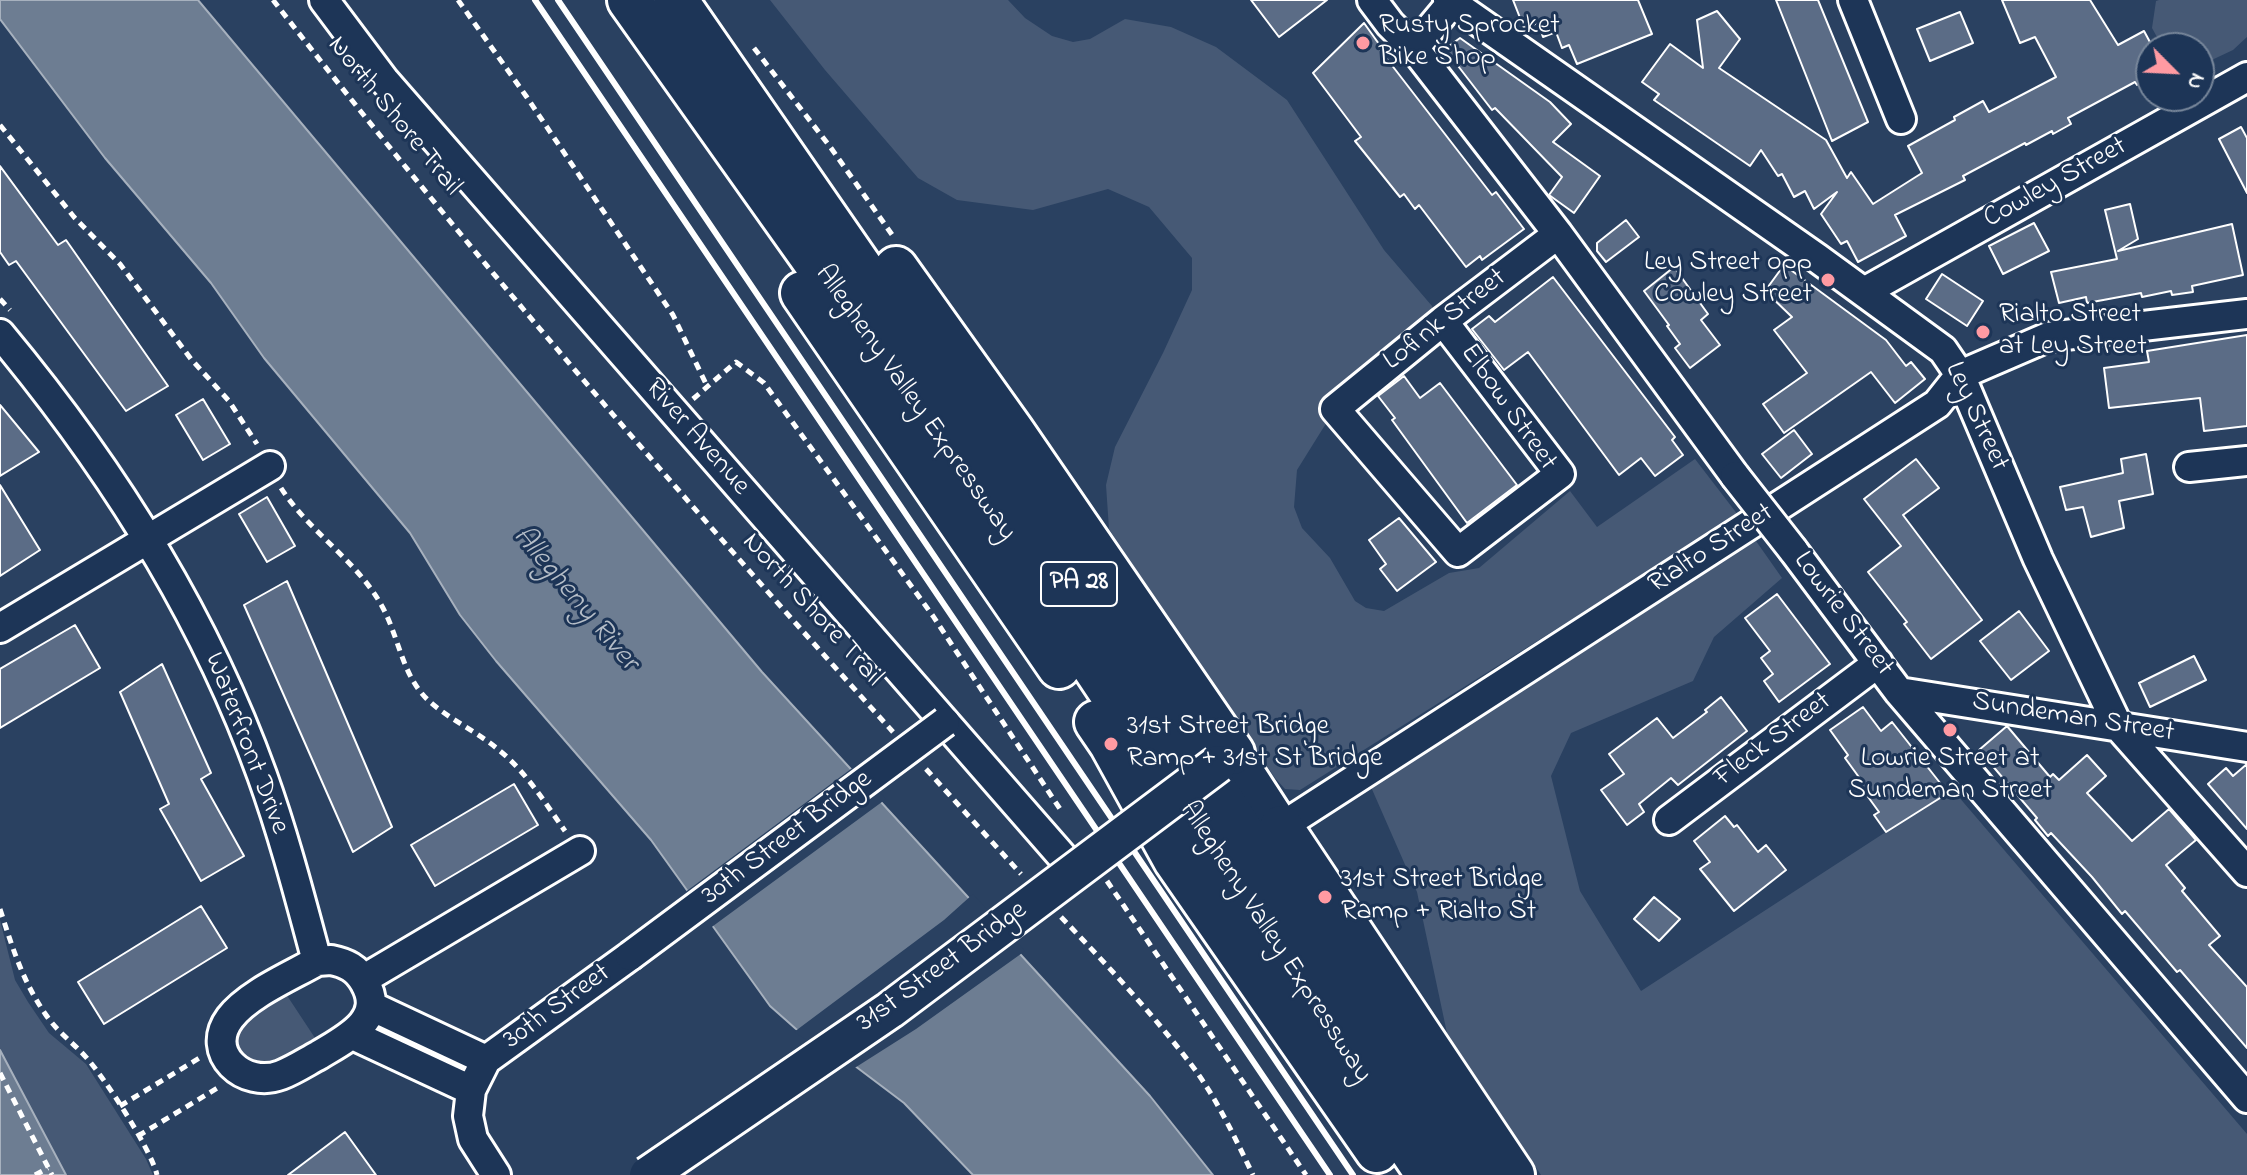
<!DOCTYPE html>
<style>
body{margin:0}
#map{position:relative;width:2247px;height:1175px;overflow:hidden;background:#2a4161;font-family:"Indie Flower",sans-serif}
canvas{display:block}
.north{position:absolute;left:2135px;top:32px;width:80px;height:80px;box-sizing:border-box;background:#1d3557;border:2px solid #77869a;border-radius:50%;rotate:114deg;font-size:22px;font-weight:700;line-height:32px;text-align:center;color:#fff}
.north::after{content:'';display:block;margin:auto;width:28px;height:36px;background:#ff9aa2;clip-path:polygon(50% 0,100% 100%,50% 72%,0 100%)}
</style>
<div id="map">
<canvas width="2247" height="1175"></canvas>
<div class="north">N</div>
</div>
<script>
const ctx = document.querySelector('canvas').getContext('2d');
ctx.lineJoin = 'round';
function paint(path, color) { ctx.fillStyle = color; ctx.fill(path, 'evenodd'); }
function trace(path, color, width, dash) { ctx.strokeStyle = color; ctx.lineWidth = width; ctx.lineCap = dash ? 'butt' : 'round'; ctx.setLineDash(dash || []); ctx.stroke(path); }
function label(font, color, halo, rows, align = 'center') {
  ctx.font = font + ' "Indie Flower",sans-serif'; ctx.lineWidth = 6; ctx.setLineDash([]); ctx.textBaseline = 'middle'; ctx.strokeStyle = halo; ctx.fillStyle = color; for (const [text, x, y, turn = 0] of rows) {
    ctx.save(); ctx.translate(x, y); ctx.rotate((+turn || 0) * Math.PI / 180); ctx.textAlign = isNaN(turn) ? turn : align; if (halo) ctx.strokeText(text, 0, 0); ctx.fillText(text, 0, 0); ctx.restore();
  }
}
paint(new Path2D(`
 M770 0H1008L1025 18 1052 36 1073 42 1090 39 1125 19 1171 27 1216 47 1287 100 1384 250 1432 306 1435 329 1335 409 1297 470 1294 507 1302 528 1330 558 1355 601 1366 608 1384 611 1449 573 1479 568 1570 491 1597 527 1695 459 1738 515 1300 790 1285 789 1275 778 1109 529 1106 485 1115 447 1163 353 1192 290V258L1149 207 1108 189 1033 210 957 200 918 178 825 70Z
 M2159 0H2247V37L2233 50 2199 66V48H2163L2152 28 2156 1Z
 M1756 541 1782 578 1714 637 1693 681 1571 733 1551 776 1580 891 1641 991 1952 789 2247 1134V1175H1541L1447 1033 1417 892 1371 787Z
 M0 920 15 980 28 1002 49 1033 86 1064 146 1159 153 1175H66L0 1050Z
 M286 994 315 1038C291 1052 241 1089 236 1036L247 1017Z`), '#465975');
const water = new Path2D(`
 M0 0H198L762 672 1150 1096 1213 1175H973L904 1103 855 1066 796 1029 770 1006 651 840 496 661 460 615 410 533 264 358 211 283 105 158 0 19Z
 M0 1050 66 1175H0Z`);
paint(water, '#6d7d92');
trace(water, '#a7b1be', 2);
paint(new Path2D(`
 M855 766 886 799 709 929 684 893Z
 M973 894 1025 951 916 1029 853 1069 794 1032 944 920Z`), '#2a4161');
const building = new Path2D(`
 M1251 0H1327L1279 37Z
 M1513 0H1638L1652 34 1577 64 1569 45 1562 48 1556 32 1543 37 1538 23 1524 28Z
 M1776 0H1818L1868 122 1832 141Z
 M2002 0H2090L2118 45 2144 31 2151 44V77L2137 85 2135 82 2068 118 2071 124 2053 134 2052 131 2026 145 2025 143 1963 176 1965 180 1895 215 1906 236 1858 262 1847 241 1841 244 1821 214 1837 192 1814 209 1805 191 1794 197 1782 174 1778 176 1761 150 1750 166 1654 100 1659 94 1642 82 1670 44 1703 68 1697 20 1717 11 1740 39 1719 68 1826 140 1847 178 1851 172 1873 204 1922 173 1908 146 1955 120 1954 117 1983 101 1989 112 2056 77 2035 37 2020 43Z
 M1960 12 1973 43 1930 61 1917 29Z
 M1364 23 1379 44 1377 46 1492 195 1496 192 1524 229 1482 260 1480 256 1466 267 1419 205 1415 209 1404 194 1400 197 1355 141 1361 137 1313 73Z
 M1460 38 1550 102 1571 124 1553 142 1600 176 1574 213 1549 195 1562 177 1495 108 1492 110 1445 49Z
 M2241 127 2247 138V193L2219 139Z
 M0 166 58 245 66 240 168 386 126 411 16 261 9 265 0 252Z
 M2130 204 2138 239 2118 251 2232 224 2243 275 2192 286 2193 292 2172 295 2171 291 2142 297 2141 293 2087 303 2086 297 2059 303 2051 272 2117 259 2105 210Z
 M1626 220 1639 237 1606 262 1597 251V243Z
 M2034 223 2049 251 2003 274 1989 246Z
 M1784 265 1886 340 1906 366 1911 362 1925 379 1895 403 1871 372 1784 433 1763 404 1807 373 1774 330 1792 317 1765 291Z
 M1674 267 1708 314 1701 320 1720 345 1690 368 1675 348 1680 344 1667 326 1669 325 1644 291Z
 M1942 274 1983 301 1967 326 1926 299Z
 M1553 277 1675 437 1672 440 1683 455 1655 476 1641 458 1619 475 1528 352 1504 370 1472 329 1489 316 1495 322Z
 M2247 335V426L2204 431 2200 398 2109 408 2104 368 2149 362 2147 351Z
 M1404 376 1420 398 1440 383 1517 485 1467 523 1392 420 1395 418 1378 396Z
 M203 399 230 444 203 460 176 415Z
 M0 405 39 452 0 476Z
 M1794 430 1812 454 1781 478 1762 454Z
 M2146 454 2153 494 2119 501 2124 528 2091 537 2083 507 2066 510 2060 487 2123 473 2121 459Z
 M1916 459 1939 488 1903 515 1982 620 1931 659 1904 624 1907 622 1868 572 1901 546 1864 499Z
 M0 485 40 550 0 576Z
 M267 497 295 546 267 562 239 514Z
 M1399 518 1436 562 1397 591 1380 569 1386 564 1369 540Z
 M287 581 392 827 353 852 244 605Z
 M1777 594 1830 664 1779 702 1764 681 1773 674 1761 658 1770 651 1745 618Z
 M2019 611 2049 651 2011 680 1980 641Z
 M75 625 100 668 0 728V669Z
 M2194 656 2206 680 2150 707 2139 683Z
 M162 664 211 773 201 779 244 856 201 881 160 809 169 804 120 692Z
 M1721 697 1747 731 1678 785 1671 778 1639 804 1644 812 1627 825 1601 790 1624 774 1609 754 1657 718 1673 738 1707 712 1705 710Z
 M1863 707 1881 731 1892 722 1948 793 1886 832 1874 815 1879 812 1858 783 1861 780 1845 758 1848 755 1830 730Z
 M2007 726 2050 777 2053 774 2059 780 2087 755 2106 776 2087 793 2132 841 2169 809 2196 840 2166 865 2185 888 2182 891 2220 936 2209 945 2247 987V1048L2180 970 2177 972 2125 911 2122 914 2092 877 2051 833 2048 836 2035 820 2037 818 1979 750Z
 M2247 764V829L2208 784 2226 768 2233 776Z
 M514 784 538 825 435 886 411 845Z
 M1725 816 1734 827 1737 825 1758 852 1766 845 1786 870 1734 911 1700 869 1710 862 1694 841Z
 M1654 897 1680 919 1659 941 1634 919Z
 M201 906 227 948 104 1024 78 982Z
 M345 1132 376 1175H288Z`);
paint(building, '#5b6c86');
trace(building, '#fff', 2);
const minor = new Path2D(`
 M324 0 384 80 1074 870
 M1372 0 1390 24 1414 48 1558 234 1735 476
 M1448 0 1817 258 1943 350 1960 375 2038 559 2118 726 2247 872
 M1853 0 1901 119
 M1414 48 1454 0
 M1864 292 2247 77
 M1443 321 1560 474 1458 552 1335 409 1443 321 1558 234
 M0 334C110 466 203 612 262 775 284 836 300 898 317 961
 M2189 467 2247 461
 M1793 550 1899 692 2247 1098
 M0 628 270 466
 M1899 692 2247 747
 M1669 820 1878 663
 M1281 827 1937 404 1960 375 2048 337 2247 314
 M331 960C346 963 357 968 365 983 386 1020 345 1039 319 1055 306 1062 294 1070 281 1075 244 1089 204 1053 230 1018 248 994 291 976 317 961Z
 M364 979 580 851
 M371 1006 486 1060
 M353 1035 471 1090
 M496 1175 473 1139 468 1116 471 1090 486 1060 630 956`);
const major = new Path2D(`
 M1218 764 1233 753 1281 827`);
const highway = new Path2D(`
 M629 0 955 459 1133 726 1271 944 1428 1175
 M676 0 1141 673 1299 921 1471 1175
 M896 268 1013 432 1233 753
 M802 293 1059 667
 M1096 722 1111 744 1175 860 1377 1151
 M1281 827 1513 1175`);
trace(minor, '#fff', 34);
trace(major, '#fff', 42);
trace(highway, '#fff', 48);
trace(new Path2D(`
 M273 0C469 253 679 494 893 732
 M458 0 526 96 673 315 707 386
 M754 48 831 148 893 236
 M0 125 74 217 120 264 191 359 229 401 257 444
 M0 299 10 310
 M693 399 736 362 764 383 933 616 1060 809
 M281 488C311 535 362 563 386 614 400 644 404 678 429 701 450 720 478 732 500 751 526 772 546 804 565 831
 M926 769 1021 874
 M1107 881 1306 1175
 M0 909C13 949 22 980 46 1015 57 1031 71 1041 84 1055 103 1075 151 1149 157 1175
 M1061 917C1108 966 1155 1016 1196 1071 1219 1103 1236 1140 1253 1175
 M0 1073 52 1175
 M120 1106 201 1057
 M138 1136 219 1087
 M35 1175 48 1168`), '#fff', 5, [8, 6]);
trace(minor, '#1d3557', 28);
trace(major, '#1d3557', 36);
trace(highway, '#1d3557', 42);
trace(new Path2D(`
 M535 0 1330 1175
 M558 0 1353 1175`), '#fff', 6);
const minorBridge = new Path2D(`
 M1735 476 1793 550
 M630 956 945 722`);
const majorBridge = new Path2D(`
 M648 1175 890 1010 1218 764`);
trace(minorBridge, '#fff', 34, []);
trace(majorBridge, '#fff', 42, []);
trace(minorBridge, '#1d3557', 28);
trace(majorBridge, '#1d3557', 36);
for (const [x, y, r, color] of [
 [1363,43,8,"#ff9aa2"],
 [1828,280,8,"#ff9aa2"],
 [1983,332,8,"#ff9aa2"],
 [1950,730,8,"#ff9aa2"],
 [1111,744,8,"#ff9aa2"],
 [1325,897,8,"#ff9aa2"]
]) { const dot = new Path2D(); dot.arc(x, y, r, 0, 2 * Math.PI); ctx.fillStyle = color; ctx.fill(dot); trace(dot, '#1d3557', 3); }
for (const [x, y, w] of [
 [1079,584,76]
]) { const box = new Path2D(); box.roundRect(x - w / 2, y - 22, w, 44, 6); ctx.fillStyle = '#1d3557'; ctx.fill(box); trace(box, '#fff', 2); }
label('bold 26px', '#fff', null, [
 ["PA 28",1079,584]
]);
label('28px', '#fff', '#1d3557', [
 ["Rusty Sprocket",1379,27],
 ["Bike Shop",1379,59],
 ["Ley Street opp",1812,264,"right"],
 ["Cowley Street",1812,296,"right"],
 ["Rialto Street",1999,316],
 ["at Ley Street",1999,348],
 ["31st Street Bridge",1127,728],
 ["Ramp + 31st St Bridge",1127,760],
 ["Lowrie Street at",1950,760,"center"],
 ["Sundeman Street",1950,792,"center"],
 ["31st Street Bridge",1341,881],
 ["Ramp + Rialto St",1341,913]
], 'left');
label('28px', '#fff', '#1d3557', [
 ["North Shore Trail",393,117,51],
 ["Cowley Street",2056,184,-29],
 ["Lofink Street",1446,321,-38],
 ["Allegheny Valley Expressway",914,404,55],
 ["Elbow Street",1507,408,55],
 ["Ley Street",1975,417,65],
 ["River Avenue",696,438,49],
 ["Rialto Street",1712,550,-33],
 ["North Shore Trail",811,611,48],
 ["Lowrie Street",1842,615,53],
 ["Sundeman Street",2073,719,9],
 ["Fleck Street",1774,741,-37],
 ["Waterfront Drive",245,744,69],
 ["30th Street Bridge",788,839,-37],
 ["Allegheny Valley Expressway",1274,943,57],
 ["31st Street Bridge",943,968,-36],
 ["30th Street",558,1008,-36]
]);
label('italic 30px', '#b6bec8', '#1d3557', [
 ["Allegheny River",574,600,50]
]);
</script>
